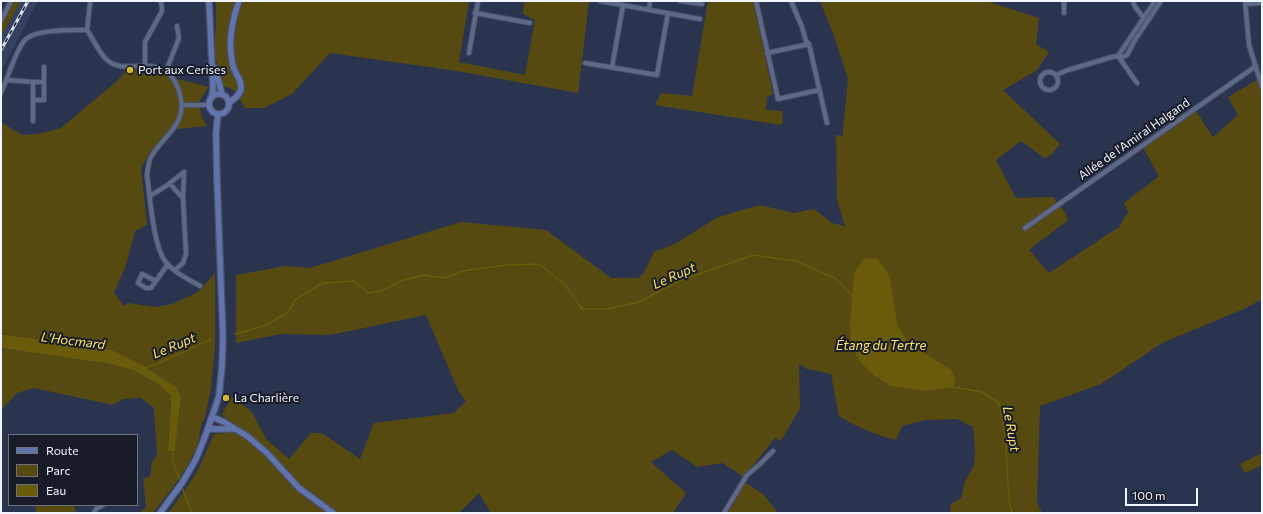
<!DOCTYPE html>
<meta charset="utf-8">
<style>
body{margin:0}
#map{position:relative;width:1263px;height:514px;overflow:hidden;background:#2a344f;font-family:Commissioner,sans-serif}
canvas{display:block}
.frame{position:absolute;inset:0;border:2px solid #f0f4ff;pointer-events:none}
.legend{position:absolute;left:8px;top:434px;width:130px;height:72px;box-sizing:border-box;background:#181c28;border:1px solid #6e727e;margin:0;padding:5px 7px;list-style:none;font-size:12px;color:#f0f4ff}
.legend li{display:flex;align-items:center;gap:8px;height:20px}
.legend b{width:20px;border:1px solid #6e727e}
.scale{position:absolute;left:1125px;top:488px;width:73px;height:18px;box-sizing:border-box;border:2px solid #f0f4ff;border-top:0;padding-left:5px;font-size:12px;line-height:14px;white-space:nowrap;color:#f0f4ff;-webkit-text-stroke:3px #181c28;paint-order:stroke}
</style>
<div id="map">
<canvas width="1263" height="514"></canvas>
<div class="frame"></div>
<ul class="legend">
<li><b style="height:5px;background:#6173ab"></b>Route</li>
<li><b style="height:11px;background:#564a11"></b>Parc</li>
<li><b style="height:11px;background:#6a5b0b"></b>Eau</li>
</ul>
<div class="scale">100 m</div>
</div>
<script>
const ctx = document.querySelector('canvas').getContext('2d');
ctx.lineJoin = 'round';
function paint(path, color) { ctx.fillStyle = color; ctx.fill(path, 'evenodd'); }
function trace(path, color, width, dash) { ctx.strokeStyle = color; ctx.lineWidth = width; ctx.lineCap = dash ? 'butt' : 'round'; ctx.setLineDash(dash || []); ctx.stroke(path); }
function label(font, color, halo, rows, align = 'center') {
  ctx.font = font + ' Commissioner,sans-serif'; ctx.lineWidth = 4; ctx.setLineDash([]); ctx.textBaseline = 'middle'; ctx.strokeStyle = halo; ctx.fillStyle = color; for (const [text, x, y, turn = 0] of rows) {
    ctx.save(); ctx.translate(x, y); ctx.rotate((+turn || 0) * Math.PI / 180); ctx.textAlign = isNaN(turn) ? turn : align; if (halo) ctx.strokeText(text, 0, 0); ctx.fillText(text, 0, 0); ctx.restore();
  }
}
paint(new Path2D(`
 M21 1H38L1 72V37Z`), '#364161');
paint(new Path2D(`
 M14 1H21L1 37V26Z
 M216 1H469L459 62 525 75 535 20 523 14 524 1H589L578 93 457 71 330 53 292 94 264 108H245L234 90 221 85 214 48 216 28Z
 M708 1H753L773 94 767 97 766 110 782 111 783 121 781 125 655 105 661 93 692 96Z
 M820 1H986L1039 18 1036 44 1049 52 1037 70 1003 90 1060 144 1051 155 1044 158 1021 141 996 160 1016 198 1053 197 1066 214 1068 220 1029 250 1049 273 1119 227 1128 212 1124 203 1159 176 1141 144 1194 108 1213 137 1238 115 1228 97 1257 80 1262 92V299L1246 308 1162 343 1101 384 1040 406 1037 503 1042 513H950L951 504 961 498 965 481 974 466 975 449 973 427 957 419 926 420 902 426 896 440C876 435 856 427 839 416L831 374 807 369 799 364 800 408 781 441 775 438 744 477 722 463 697 467 672 450 651 462 686 493 673 513H491L479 493 459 513H168L185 490 198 470 214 434 226 433 232 424 222 414 232 397 251 411 267 440 289 459 311 433H322L360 459 374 423 454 413 466 401 458 390 426 315 330 335 281 334 236 343V275L285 266 310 268 461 222 546 230 611 278H638L644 273 654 252 675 244 718 217 760 205 794 213 814 209 832 223 845 226 837 200 836 135 843 136V130L848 79 834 36Z
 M151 68 178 79 209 87 199 101 201 115 207 126 177 129 170 128 151 151 141 168 147 225 135 231 126 265 114 293 124 306 128 303 155 307 172 304 198 292 215 273V345L211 388 205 417 201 426 198 444 189 463 174 486 153 513H139L146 507 143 478 150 477 152 462 157 455 154 408 141 398 123 399 113 405 34 388 17 393 1 410V348L110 364 133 370 158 384 171 396 169 451H175L181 397 176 387 142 365 112 350 1 334V122L22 135 38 134 61 128 118 80 127 70Z
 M1262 453V465L1245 473 1240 464Z
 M742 480 764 495 778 513H728Z
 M36 505H74L76 513H36Z`), '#564a11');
paint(new Path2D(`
 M864 258 878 259 890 277 897 324 908 343 951 370 955 379 953 387 926 391 891 386 875 376 860 362 851 343 850 325 854 273Z
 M1 334 112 350 142 365 176 387 181 397 175 451H168L171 405V396L158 384 133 370 110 364 1 348Z`), '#6a5b0b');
trace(new Path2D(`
 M235 334 264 326 287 313 296 299 323 283 354 281 368 293 381 291 401 281 424 275 445 278 463 271 506 265 539 264 565 285 582 309H607L639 302 679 281 753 255 796 261 836 279 854 298
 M145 368 159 363 212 339
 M952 387 982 392 999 403 1005 433 1009 500 1012 513
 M173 451 172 459 180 481
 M182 487 192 513`), '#6a5b0b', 1.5);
const street = new Path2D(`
 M600 1 700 19
 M680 1 702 4
 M756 1 778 99 819 90
 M791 1 802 27 806 41 809 44 827 123
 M1133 1 1135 7 1144 18
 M1245 1 1249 45 1262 87
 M1245 4 1262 3
 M649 10 650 1
 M475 13 530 23
 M1064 13V1
 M1 21 11 1
 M87 30 90 4
 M469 53 478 1
 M767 53 809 44
 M1118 56 1155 1
 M1118 56 1137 83
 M585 63 657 75 668 13
 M145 65V42L162 11 161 1
 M612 67 623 5
 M166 71 179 38 177 26
 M1040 81a9 9 0 1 1 18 0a9 9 0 1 1-18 0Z
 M1056 75 1068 70 1112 57 1118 56 1123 57 1127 55 1135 40 1161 1
 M7 80 33 82V121
 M44 82V67
 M1 93C7 80 16 49 25 40 35 29 72 30 87 30 93 39 98 50 105 58 121 76 147 58 166 71 172 76 177 84 179 91 190 124 164 134 151 157 148 163 148 169 147 175 150 196 153 245 165 261 173 272 188 279 200 286
 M33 100H44V82H33
 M182 105H208
 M170 184 183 198
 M150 196 166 186 184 172 183 198 186 254 183 263 175 270
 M1025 228 1256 66
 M156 281 142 274 138 283 146 288H151L168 264
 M94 513 96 509 103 505
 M724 513 747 475 759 465 773 451`);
const secondary = new Path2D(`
 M209 1 213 88 212 96
 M215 68 222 94
 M209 104a10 10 0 1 1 20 0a10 10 0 1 1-20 0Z
 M229 103C233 99 240 96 241 89 242 81 237 76 234 69 227 46 231 23 239 1
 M212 417 224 422 247 436 267 453 299 488 333 513
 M208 429H235
 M160 513 182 483 196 459 206 434 219 396 222 366 223 338 217 179 216 133 218 114`);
trace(street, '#484f65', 6);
trace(secondary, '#484f65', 8);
trace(street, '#5e6987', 4);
trace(secondary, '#6173ab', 5.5);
const rail = new Path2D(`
 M1 50 28 1`);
trace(rail, '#dce0ed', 3);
trace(rail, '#181c28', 1.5, [4.5]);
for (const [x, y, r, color] of [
 [130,70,4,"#d2b736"],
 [226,398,4,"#d2b736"]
]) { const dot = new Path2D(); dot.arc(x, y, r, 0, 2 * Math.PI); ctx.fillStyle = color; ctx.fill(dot); trace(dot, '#181c28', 1.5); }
label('12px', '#f0f4ff', '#181c28', [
 ["Port aux Cerises",138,70],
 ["La Charlière",234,398]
], 'left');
label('12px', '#f0f4ff', '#181c28', [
 ["Allée de l'Amiral Halgand",1134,139,-35]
]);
label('italic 13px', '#ffe366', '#181c28', [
 ["Le Rupt",674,276,-24],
 ["L'Hocmard",73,341,7],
 ["Le Rupt",174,346,-23],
 ["Étang du Tertre",881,346],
 ["Le Rupt",1011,429,80]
]);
</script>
